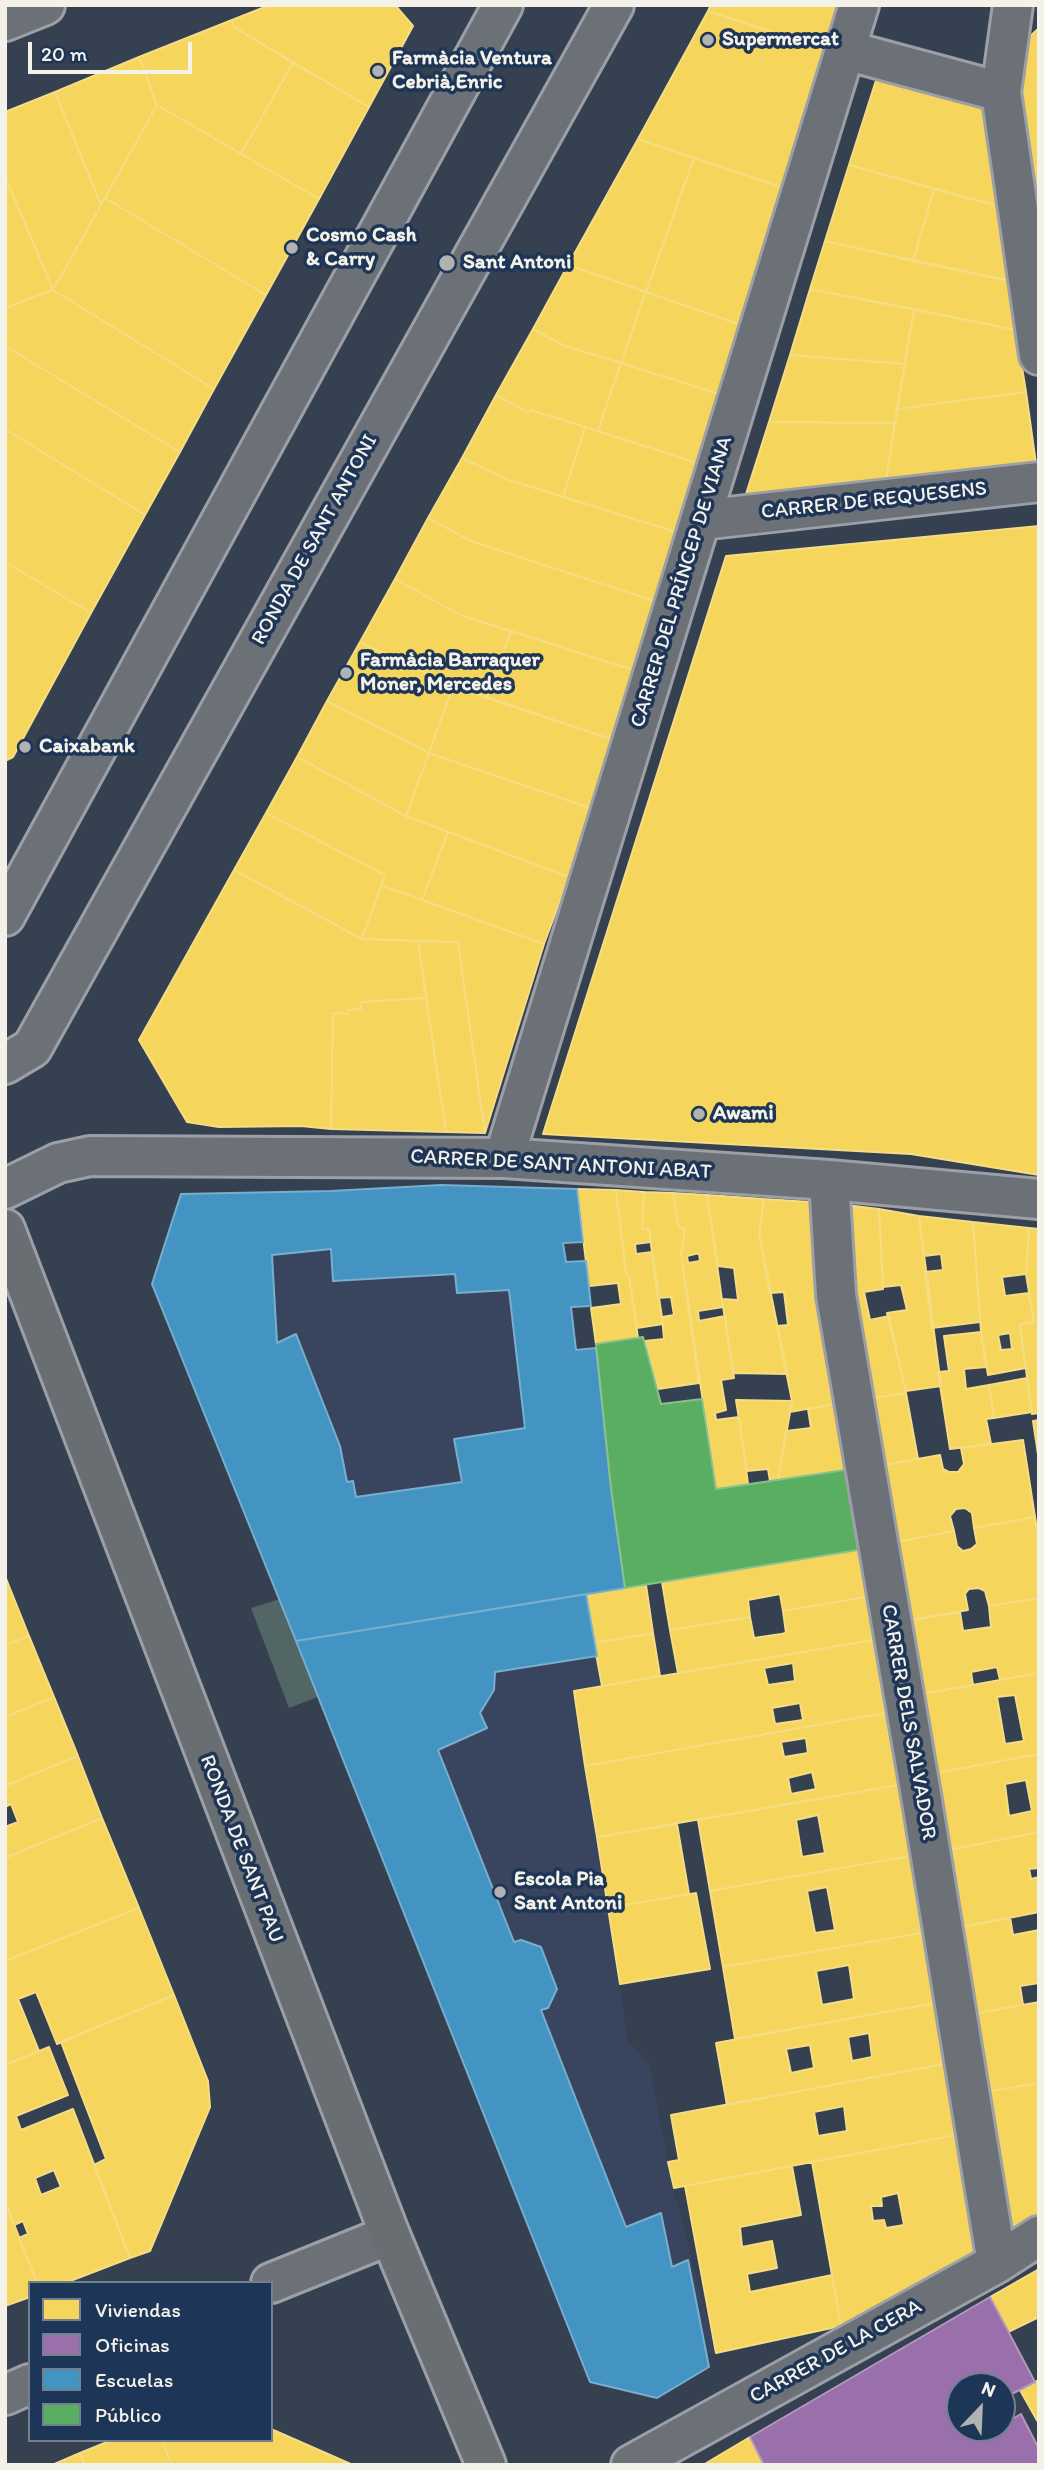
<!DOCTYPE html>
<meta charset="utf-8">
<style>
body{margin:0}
#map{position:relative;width:1044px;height:2470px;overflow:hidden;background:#354050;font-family:Itim,sans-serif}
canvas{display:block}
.frame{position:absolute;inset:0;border:7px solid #f4f1e8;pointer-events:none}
.legend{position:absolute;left:28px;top:2281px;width:245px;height:161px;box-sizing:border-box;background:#1d3557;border:2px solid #738091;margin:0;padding:9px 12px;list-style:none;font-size:21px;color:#f4f1e8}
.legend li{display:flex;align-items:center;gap:14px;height:35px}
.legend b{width:35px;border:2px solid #738091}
.north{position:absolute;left:946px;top:2372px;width:70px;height:70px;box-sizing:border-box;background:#1d3557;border:2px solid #738091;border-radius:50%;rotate:23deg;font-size:19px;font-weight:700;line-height:28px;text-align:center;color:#f4f1e8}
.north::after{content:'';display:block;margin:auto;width:24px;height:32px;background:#b1b3b3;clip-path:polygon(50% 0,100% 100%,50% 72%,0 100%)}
.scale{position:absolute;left:28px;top:42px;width:164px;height:32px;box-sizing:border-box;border:4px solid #f4f1e8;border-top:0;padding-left:9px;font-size:21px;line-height:24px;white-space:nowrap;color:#f4f1e8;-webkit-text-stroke:5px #1d3557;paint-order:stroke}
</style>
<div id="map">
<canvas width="1044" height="2470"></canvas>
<div class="frame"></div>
<ul class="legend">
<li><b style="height:19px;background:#f6d55c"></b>Viviendas</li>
<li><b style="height:19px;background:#9970ab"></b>Oficinas</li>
<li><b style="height:19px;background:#4393c3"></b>Escuelas</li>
<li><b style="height:19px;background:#5aae61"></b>Público</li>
</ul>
<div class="north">N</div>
<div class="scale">20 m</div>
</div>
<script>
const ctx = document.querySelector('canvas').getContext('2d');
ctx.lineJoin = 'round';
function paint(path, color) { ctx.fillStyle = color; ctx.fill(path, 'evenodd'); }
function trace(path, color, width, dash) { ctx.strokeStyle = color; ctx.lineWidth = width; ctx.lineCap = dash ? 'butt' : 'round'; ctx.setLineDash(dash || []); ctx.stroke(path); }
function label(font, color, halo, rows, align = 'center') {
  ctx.font = font + ' Itim,sans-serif'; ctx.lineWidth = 7; ctx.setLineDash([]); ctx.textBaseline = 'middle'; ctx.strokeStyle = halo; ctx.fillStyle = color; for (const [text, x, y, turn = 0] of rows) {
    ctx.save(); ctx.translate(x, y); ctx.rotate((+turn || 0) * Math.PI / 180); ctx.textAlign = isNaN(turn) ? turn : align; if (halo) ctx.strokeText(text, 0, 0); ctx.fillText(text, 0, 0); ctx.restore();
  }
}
paint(new Path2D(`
 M441 1185 577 1189 583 1242 563 1244 566 1261H586L591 1306 571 1308 576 1350 596 1348 611 1488 586 1594 602 1686 574 1691 628 2041 649 2064 674 2191 716 2353 707 2355 709 2367 657 2398 590 2382 280 1599 152 1284 181 1194 331 1191Z`), '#39455e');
paint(new Path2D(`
 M280 1599 318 1697 289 1708 251 1608Z`), '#516665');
const homes = new Path2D(`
 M270 5H395L413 26 369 107 234 27 232 20Z
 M711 5H841L827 50 708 11Z
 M708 11 827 50 784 188 638 139Z
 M232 20 234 27 293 63 241 154 157 105 139 57Z
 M1039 28V215L1018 72 1025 41Z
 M139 57 157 105 101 205 55 92Z
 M293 63 369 107 319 199 241 154Z
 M879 71 984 105 998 206 849 165Z
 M55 92 101 205 53 290 5 176V112Z
 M157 105 319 199 266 295 105 198Z
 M638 139 694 158 646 292 568 265Z
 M694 158 784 188 741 325 646 292Z
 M849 165 934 189 913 261 825 241Z
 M5 176 53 290 5 308Z
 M934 189 998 206 1010 281 913 261Z
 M105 198 266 295 214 389 53 290Z
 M825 241 1010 281 1016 330 810 289Z
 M568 265 646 292 621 363 565 346 533 329Z
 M810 289 914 309 905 364 790 355Z
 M53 290 214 389 180 452 5 346V308Z
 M646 292 741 325 719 394 621 363Z
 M914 309 1016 330 1026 392 897 409Z
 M533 329 565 346 621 363 598 431 531 410 529 413 496 395Z
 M5 346 180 452 145 515 5 429Z
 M790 355 905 364 895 423 769 422Z
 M621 363 719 394 697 463 598 431Z
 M1026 392 1036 464 886 479 897 409Z
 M496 395 529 413 531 410 585 427 563 497 506 479 462 458Z
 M769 422 895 423 886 479 746 494Z
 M585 427 697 463 676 532 563 497Z
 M5 429 145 515 91 613 5 562Z
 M462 458 506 479 676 532 654 601 471 541 428 518Z
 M428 518 471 541 654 601 633 670 460 615 395 579Z
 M1039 526V1175L911 1154 543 1134 726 556Z
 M5 562 91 613 13 757 5 761Z
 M395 579 460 615 511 631 487 698 453 686 360 642Z
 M511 631 633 670 611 739 487 698Z
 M360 642 453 686 429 753 327 701Z
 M453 686 611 739 590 808 429 753Z
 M327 701 429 753 406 816 297 757Z
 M429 753 590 808 569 877 406 816Z
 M297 757 406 816 448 832 422 900 381 885 385 875 266 813Z
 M266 813 385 875 362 939 234 870Z
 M448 832 569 877 544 944 422 900Z
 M234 870 362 939 418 941 426 998 361 1002V1009L348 1010V1014L333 1013 331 1129 301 1126 219 1127 187 1122 139 1040Z
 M381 885 544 944 485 1133 458 942 362 939Z
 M418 941 458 942 485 1133 446 1132Z
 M426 998 446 1132 331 1129 333 1013 348 1014V1010L361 1009V1002Z
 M577 1189 616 1190 626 1273 629 1276 638 1338 596 1344 591 1308 621 1304 618 1283 589 1286Z
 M616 1190 644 1192 642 1229H649L651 1242 635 1244 636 1254 652 1252 663 1324 637 1328 629 1276 626 1273Z
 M644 1192 673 1193 679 1229 685 1228 681 1254 699 1383 658 1389 645 1341 664 1339 662 1317 674 1315 671 1297 658 1298 649 1229H642Z
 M673 1193 707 1195 723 1307 698 1311 699 1321 725 1316 734 1378 721 1380 726 1410 715 1413 716 1420 739 1417 748 1484 716 1489 681 1254 685 1228 679 1229ZM699 1253 700 1261 688 1263 687 1256Z
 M707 1195 764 1199 759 1234 787 1374 733 1373 722 1299 738 1300 734 1268 718 1266Z
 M764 1199 810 1202 834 1404 790 1412 792 1401 777 1326 788 1325 784 1292 770 1293 759 1234Z
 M846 1205 879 1209 883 1289 864 1292 870 1320 889 1316 906 1393 867 1399 848 1252Z
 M879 1209 919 1216 941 1386 906 1391 887 1313 907 1310 901 1285 883 1287Z
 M919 1216 973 1222 980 1322 932 1328 925 1272 943 1270 941 1254 924 1256Z
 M973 1222 1029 1228 1026 1274 1002 1277 1005 1296 1029 1293 1034 1322 1020 1325 1026 1368 988 1375 981 1332ZM1010 1333 1012 1349 1001 1350 998 1335Z
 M1029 1228 1039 1229V1413L1032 1414 1020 1325 1034 1322 1026 1274Z
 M981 1332 986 1367 964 1369 966 1389 989 1385 994 1418 986 1419 991 1444 950 1449 938 1372 949 1371 944 1336Z
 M1027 1378 1032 1412 994 1418 989 1385Z
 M906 1393 918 1459 878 1466 867 1399Z
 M736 1400 792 1401 778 1480 770 1481 768 1469 747 1471Z
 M834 1404 845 1470 778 1480 786 1431 811 1428 808 1409Z
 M1039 1420V1461L1033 1421Z
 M1023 1440 1035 1517 974 1528 972 1513 965 1508 956 1509 950 1516 954 1531 891 1543 878 1466 940 1455 943 1469 949 1472H958L964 1464 961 1448Z
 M1035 1517 1039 1541V1598L989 1606 985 1591 979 1588 969 1589 965 1594 968 1610 904 1621 891 1543 954 1531 957 1546 963 1551 971 1549 977 1544 974 1528Z
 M858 1550 866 1597 783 1611 780 1594 748 1600 750 1617 670 1630 662 1582Z
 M5 1576 29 1636 5 1645Z
 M646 1585 653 1633 594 1643 586 1594Z
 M866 1597 873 1640 678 1673 670 1630 750 1617 754 1638 781 1634 786 1633 783 1611Z
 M1039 1598V1673L1000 1680 997 1667 971 1672 973 1685 917 1695 904 1621 960 1612 963 1631 991 1627 989 1606Z
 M653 1633 660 1676 602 1686 594 1643Z
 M29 1636 54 1697 5 1717V1645Z
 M873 1640 885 1713 585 1766 574 1691ZM793 1663 795 1681 768 1685 764 1668ZM800 1703 803 1720 775 1724 772 1708Z
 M1039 1673V1754L931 1774 917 1695ZM1015 1695 1024 1741 1005 1744 997 1697Z
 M54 1697 78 1756 5 1786V1717Z
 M885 1713 898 1785 597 1837 585 1766ZM806 1738 808 1753 784 1757 781 1742ZM812 1772 816 1789 791 1794 788 1778Z
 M1039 1754V1832L944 1851 931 1774ZM1026 1780 1032 1811 1009 1816 1005 1784Z
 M78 1756 102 1818 5 1858V1827L18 1822 11 1804 5 1807V1786Z
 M898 1785 910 1856 710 1891 698 1820ZM818 1815 825 1853 802 1857 796 1820Z
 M102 1818 139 1908 5 1961V1858Z
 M677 1824 689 1894 608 1908 597 1837Z
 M1039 1832V1868L1029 1869 1031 1879 1039 1877V1912L958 1928 944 1851Z
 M910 1856 922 1933 723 1967 710 1891ZM827 1887 835 1930 815 1933 807 1891Z
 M696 1893 710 1969 620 1984 608 1908Z
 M139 1908 174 1995 57 2044 36 1992 18 1999 39 2051 5 2065V1961Z
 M1010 1917 1013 1935 1039 1930V1983L1020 1986 1023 2005 972 2014 958 1928Z
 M922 1933 935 2003 735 2039 723 1967ZM849 1965 854 1999 822 2005 816 1971Z
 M174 1995 208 2081 210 2107 150 2251 130 2258 94 2165 106 2159 61 2042Z
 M1039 2002V2083L985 2092 972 2014Z
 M935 2003 944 2064 727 2105 716 2043ZM869 2033 872 2057 852 2061 848 2037ZM810 2045 814 2068 791 2073 786 2049Z
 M49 2047 68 2095 16 2116 21 2130 73 2109 130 2258 65 2283H37L19 2238 28 2234 23 2221 14 2225 5 2201V2065ZM54 2170 61 2187 41 2195 35 2178Z
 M944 2064 956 2135 674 2188 668 2162 679 2160 671 2115ZM844 2106 847 2131 818 2136 814 2112Z
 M1039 2083V2218L1010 2236 985 2092Z
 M956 2135 975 2257 841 2326 812 2162ZM898 2193 904 2225 886 2228 884 2220 873 2221 871 2206H882L881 2197Z
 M792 2166 801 2215 740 2227 742 2247 772 2241 777 2268 747 2274 750 2292 832 2275 841 2326 716 2353 685 2186Z
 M5 2201 37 2283H30V2297L5 2306Z
 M1039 2269V2317L1008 2332 990 2297Z
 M1039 2380V2424L1020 2390Z
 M271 2429 353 2465H172L162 2440H271Z
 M750 2437 764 2465H703L723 2453Z
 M112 2440H162L172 2465H85L80 2453Z
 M80 2453 85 2465H52Z`);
paint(homes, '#f6d55c');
trace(homes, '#f5dd86', 2);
const offices = new Path2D(`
 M990 2297 1035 2382 1002 2399V2386H960V2428H1002V2416L1005 2423 1021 2414 1039 2449V2465H764L750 2437Z`);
paint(offices, '#9970ab');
trace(offices, '#b497bd', 2);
const schools = new Path2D(`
 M441 1185 577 1189 583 1242 563 1243 566 1262 586 1261 591 1306 571 1307 576 1350 596 1348 611 1488 625 1588 296 1641 152 1284 169 1231 181 1194 331 1191ZM331 1249 333 1281 455 1274 457 1293 509 1290 525 1428 454 1439 462 1482 356 1497 353 1481 347 1482 340 1446 296 1334 277 1343 272 1255Z
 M586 1594 597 1656 495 1672 494 1690 480 1713 487 1728 438 1750 514 1942 521 1940 541 1947 557 1989 548 2008 541 2010 626 2227 661 2213 672 2267 688 2260 709 2367 657 2398 590 2382 296 1641Z`);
paint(schools, '#4393c3');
trace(schools, '#78afce', 2);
const public = new Path2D(`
 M643 1337 661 1404 702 1399 716 1489 845 1470 858 1550 625 1588 611 1488 596 1344Z`);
paint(public, '#5aae61');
trace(public, '#88c28a', 2);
const minor = new Path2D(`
 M1013 5 1001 92 1039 355
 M5 21 45 5
 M845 50 1001 92
 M710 519 1039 482
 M5 916 503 5
 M5 1064 32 1048 614 5
 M504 1158 859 5
 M829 1180 836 1295 921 1795 997 2263
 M5 1189 58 1163 90 1156 504 1158 829 1180 1039 1199
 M271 2283 390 2235
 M5 2395 30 2384
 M631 2465 997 2263 1039 2236`);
const major = new Path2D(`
 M5 1229 390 2235 486 2465`);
trace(minor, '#9ca0a6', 44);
trace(major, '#9ca0a6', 44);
trace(minor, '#6c7077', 38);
trace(major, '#696e72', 38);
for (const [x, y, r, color] of [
 [708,40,7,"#b1b3b3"],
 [378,71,7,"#b1b3b3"],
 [292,248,7,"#b1b3b3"],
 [447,263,9,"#b1b3b3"],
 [346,673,7,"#b1b3b3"],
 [25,747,7,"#b1b3b3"],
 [699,1114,7,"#b1b3b3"],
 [500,1892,7,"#b1b3b3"]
]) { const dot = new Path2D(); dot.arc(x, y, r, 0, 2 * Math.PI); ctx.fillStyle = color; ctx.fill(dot); trace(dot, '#1d3557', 2.5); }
label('bold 21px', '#f4f1e8', '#1d3557', [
 ["Supermercat",722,40],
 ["Farmàcia Ventura",392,59],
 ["Cebrià,Enric",392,83],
 ["Cosmo Cash",306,236],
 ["& Carry",306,260],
 ["Sant Antoni",463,263],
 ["Farmàcia Barraquer",360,661],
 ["Moner, Mercedes",360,685],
 ["Caixabank",39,747],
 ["Awami",713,1114],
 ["Escola Pia",514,1880],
 ["Sant Antoni",514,1904]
], 'left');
label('21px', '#f4f1e8', '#1d3557', [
 ["CARRER DE REQUESENS",874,501,-6],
 ["RONDA DE SANT ANTONI",315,540,-61],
 ["CARRER DEL PRÍNCEP DE VIANA",682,582,-73],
 ["CARRER DE SANT ANTONI ABAT",561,1165,3],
 ["CARRER DELS SALVADOR",908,1722,80],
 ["RONDA DE SANT PAU",241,1849,69],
 ["CARRER DE LA CERA",836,2352,-29]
]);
</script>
